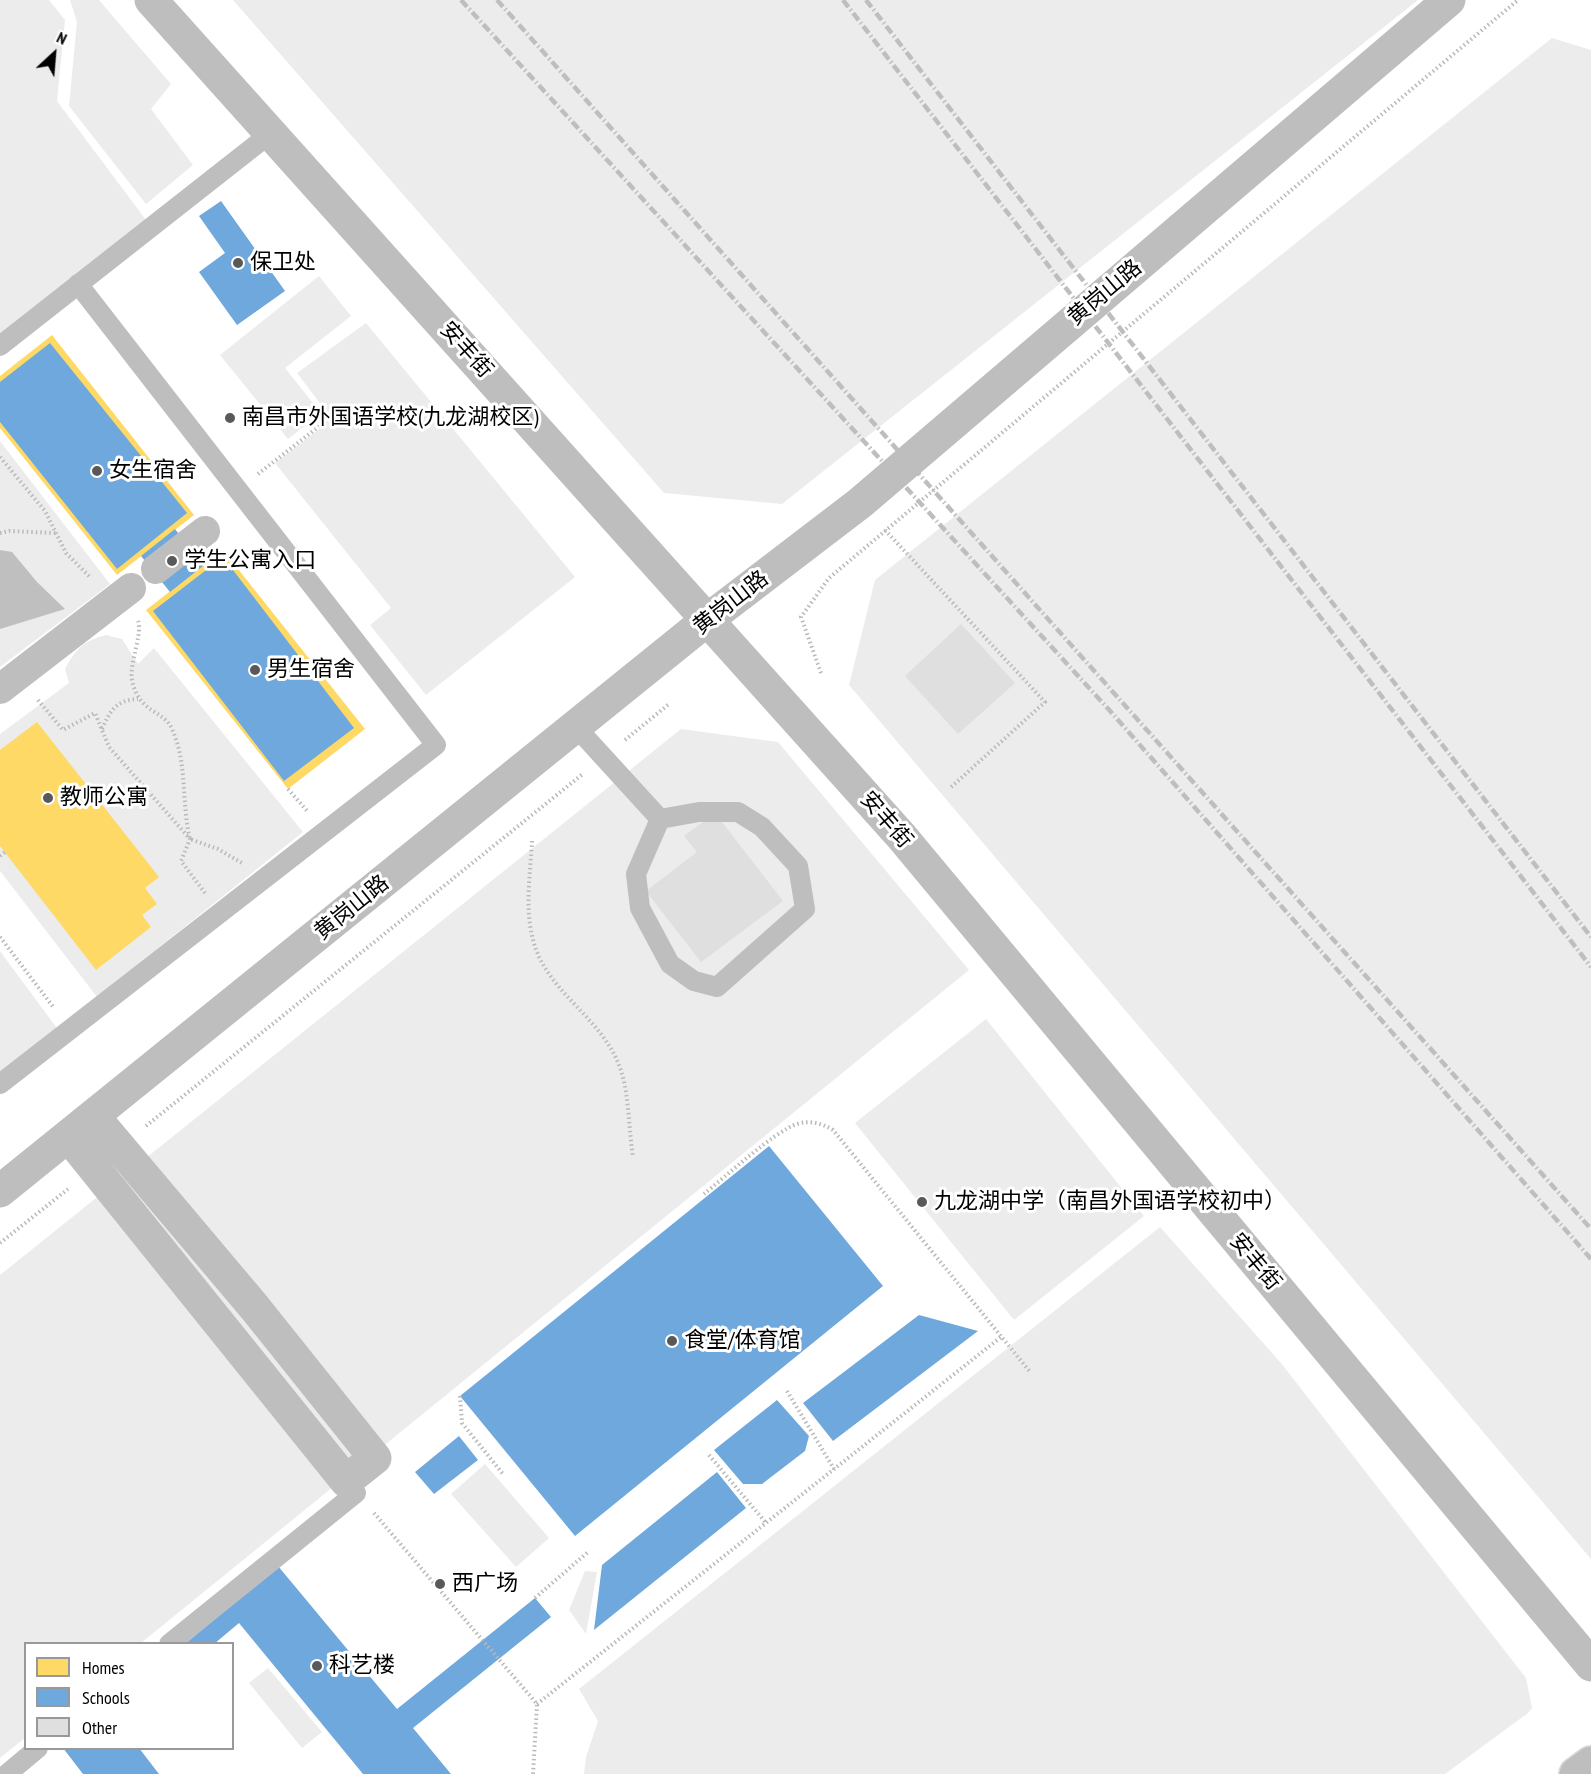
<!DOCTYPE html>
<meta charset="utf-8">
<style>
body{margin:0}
#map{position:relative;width:1591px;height:1774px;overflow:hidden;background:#fff;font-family:"PT Sans Narrow",sans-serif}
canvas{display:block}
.legend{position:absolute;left:24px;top:1642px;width:210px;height:108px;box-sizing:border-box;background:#fff;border:2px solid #999;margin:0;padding:8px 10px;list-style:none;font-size:18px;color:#000}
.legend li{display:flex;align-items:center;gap:12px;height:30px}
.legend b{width:30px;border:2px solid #999}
.north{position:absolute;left:24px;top:24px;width:60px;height:60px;-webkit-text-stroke:4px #fff;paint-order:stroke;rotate:26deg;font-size:16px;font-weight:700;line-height:24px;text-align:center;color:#000}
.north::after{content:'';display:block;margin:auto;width:21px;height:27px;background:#000;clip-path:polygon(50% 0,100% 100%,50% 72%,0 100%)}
</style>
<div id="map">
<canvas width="1591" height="1774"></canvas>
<ul class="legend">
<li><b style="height:16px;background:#ffd966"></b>Homes</li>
<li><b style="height:16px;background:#6fa8dc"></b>Schools</li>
<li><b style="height:16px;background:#dfdfdf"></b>Other</li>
</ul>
<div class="north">N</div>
</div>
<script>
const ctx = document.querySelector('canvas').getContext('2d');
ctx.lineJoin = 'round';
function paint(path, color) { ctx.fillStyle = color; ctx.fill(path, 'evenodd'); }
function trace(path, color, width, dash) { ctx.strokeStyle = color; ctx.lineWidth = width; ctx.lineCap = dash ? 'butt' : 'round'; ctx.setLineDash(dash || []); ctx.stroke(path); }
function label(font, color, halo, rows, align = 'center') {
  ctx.font = font + ' "PT Sans Narrow","Noto Sans SC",sans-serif'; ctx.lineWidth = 6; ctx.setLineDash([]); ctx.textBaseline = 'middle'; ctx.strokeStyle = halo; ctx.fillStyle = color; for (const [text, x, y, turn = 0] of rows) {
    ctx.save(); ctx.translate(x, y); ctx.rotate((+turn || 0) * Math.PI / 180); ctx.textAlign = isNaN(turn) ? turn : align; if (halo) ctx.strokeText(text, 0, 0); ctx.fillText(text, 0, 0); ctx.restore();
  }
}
paint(new Path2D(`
 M0 0H49L65 20 57 101 149 224 0 334Z
 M70 0H99L171 84 151 109 193 165 146 204 69 106 77 22Z
 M233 0H1418L782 504 664 493Z
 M1552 38 1591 50V1559L849 685 875 580Z
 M319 276 351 316 285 368 321 413 288 439 220 355Z
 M366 323 575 577 426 695 370 625 391 608 275 463 332 419 297 373Z
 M0 441 110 584 0 667Z
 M106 635 122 639 138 664 154 648 303 832 97 997 0 871V734L69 683 65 669C76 649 83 641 106 635Z
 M681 729 778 742 969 970 141 1643 26 1644 25 1738 0 1758V1275Z
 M0 951 59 1031 0 1073Z
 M986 1019 1144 1216 1014 1320 855 1123Z
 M1160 1227 1281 1363 1526 1678 1532 1708 1528 1713 1445 1774H584L586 1757 598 1721 579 1689Z
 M485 1464 549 1538 516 1567 451 1494Z
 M585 1571 597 1572 586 1634 569 1610Z
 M268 1668 322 1732 302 1748 249 1683Z`), '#ececec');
paint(new Path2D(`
 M0 550 12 552 37 582 65 609 0 629Z`), '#bfbfbf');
paint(new Path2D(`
 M52 335 194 515 117 575 0 428V376Z
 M223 550 365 729 288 789 146 610Z
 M37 722 159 877 145 888 157 904 142 915 151 927 96 970 0 846V750Z`), '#ffd966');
paint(new Path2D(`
 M221 201 285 291 237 325 199 272 225 253 199 216Z
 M50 343 187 513 117 569 0 422V382Z
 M175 529 203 566 170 592 141 556Z
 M223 557 354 728 284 781 153 611Z
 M769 1146 883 1286 575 1536 460 1396Z
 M919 1315 978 1331 833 1441 803 1403Z
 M777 1400 809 1436 805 1451 762 1484H743L714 1450Z
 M459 1436 478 1460 434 1494 415 1472Z
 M717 1472 746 1508 594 1630 602 1565Z
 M278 1566 397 1709 535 1598 551 1617 413 1728 451 1774H363L239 1623 214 1644H185Z
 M63 1748H139L159 1774H83Z`), '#6fa8dc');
paint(new Path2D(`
 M961 624 1015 683 958 734 905 676Z
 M715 813 783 901 701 962 646 891 697 852 684 836Z`), '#dfdfdf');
const primary = new Path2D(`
 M1576 1774 1591 1763`);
trace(primary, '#dbdbdb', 36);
trace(new Path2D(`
 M0 457 45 511 66 553 91 578
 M258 474 331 417
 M885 530 1045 702 949 789
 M0 533 9 531 56 533
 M138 621C143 634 129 663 132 680 139 714 163 709 172 729 188 764 181 803 190 839L218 849 242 863
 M821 673 801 617 829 578 1518 0
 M38 700 63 730 95 713 109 747 190 839 181 861 205 893
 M102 729C110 711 116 700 138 699
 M625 740 669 704
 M288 789 308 812
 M532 841C530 881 522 921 540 959 561 1001 608 1025 622 1074 629 1097 629 1132 633 1157
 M0 856 5 852
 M0 937 54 1008
 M146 1126 584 773
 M704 1194C725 1177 775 1131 797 1124 810 1120 821 1123 833 1130L1031 1373
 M0 1243 68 1189
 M787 1391 834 1469
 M460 1396 462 1423 503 1474
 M709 1455 766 1523
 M374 1513 537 1704 533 1774
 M535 1598 588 1552
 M537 1704 1001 1337`), '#b9b9b9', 4, [1.5, 3]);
trace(new Path2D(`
 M0 346 271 133
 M576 727 660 819 636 874 640 908 670 964 694 981 717 987 805 909 798 866 762 827 738 812H699L660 819
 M0 1084 436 745 78 284
 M169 1644 356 1493
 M7 1774 38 1748`), '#bebebe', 20);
trace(new Path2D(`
 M156 569 205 531
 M0 689 131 588`), '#bebebe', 30);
trace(new Path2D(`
 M69 1137 346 1481 375 1458 255 1308 94 1117`), '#bebebe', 33);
trace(new Path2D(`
 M151 0 902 837 1591 1665
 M0 1191 707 620 860 503 1449 0`), '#bebebe', 33);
trace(primary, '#bebebe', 33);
trace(new Path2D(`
 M461 0 1111 712 1591 1259
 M497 0 1591 1229
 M843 0 1591 967
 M866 0 1591 937`), '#bebebe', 4.5, [9, 3, 1.5, 3]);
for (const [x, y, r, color] of [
 [238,263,6,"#595959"],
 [230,418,6,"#595959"],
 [97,471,6,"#595959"],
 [172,561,6,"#595959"],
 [255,670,6,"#595959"],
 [48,798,6,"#595959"],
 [922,1202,6,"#595959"],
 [672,1341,6,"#595959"],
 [440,1584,6,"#595959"],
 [317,1666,6,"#595959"]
]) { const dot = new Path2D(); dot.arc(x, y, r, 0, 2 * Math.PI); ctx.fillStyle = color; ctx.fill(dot); trace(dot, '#fff', 2); }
label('22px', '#000', '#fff', [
 ["保卫处",250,263],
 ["南昌市外国语学校(九龙湖校区)",242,418],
 ["女生宿舍",109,471],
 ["学生公寓入口",184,561],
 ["男生宿舍",267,670],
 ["教师公寓",60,798],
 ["九龙湖中学（南昌外国语学校初中）",934,1202],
 ["食堂/体育馆",684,1341],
 ["西广场",452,1584],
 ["科艺楼",329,1666]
], 'left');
label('22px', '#000', '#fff', [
 ["黄岗山路",1105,293,-40],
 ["安丰街",466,350,48],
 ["黄岗山路",731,603,-38],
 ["安丰街",886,820,49],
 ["黄岗山路",352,908,-39],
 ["安丰街",1255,1262,50]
]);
</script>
